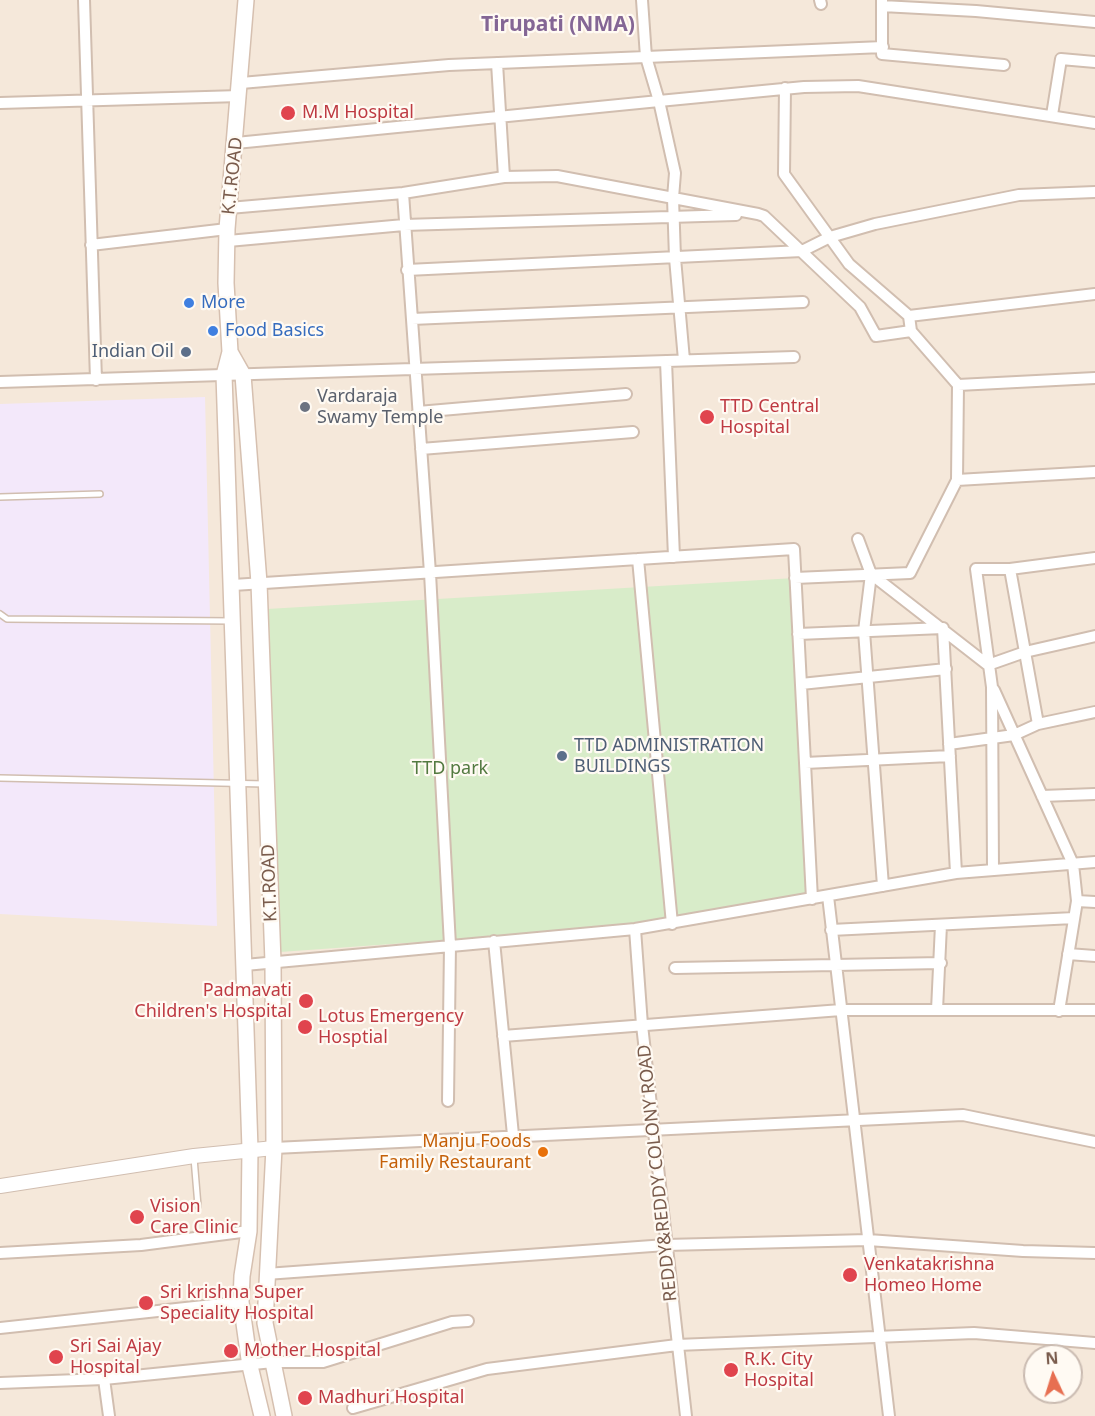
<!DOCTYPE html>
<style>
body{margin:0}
#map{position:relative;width:1095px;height:1416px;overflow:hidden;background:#fdf6ec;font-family:"Noto Sans",sans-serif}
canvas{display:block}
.north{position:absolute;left:1023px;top:1344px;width:60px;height:60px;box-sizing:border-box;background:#fffaf3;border:2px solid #cabbb1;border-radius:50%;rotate:356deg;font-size:16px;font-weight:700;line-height:24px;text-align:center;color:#7a5c4d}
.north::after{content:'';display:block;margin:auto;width:21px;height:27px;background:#e76f51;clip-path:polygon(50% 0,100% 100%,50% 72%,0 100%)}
</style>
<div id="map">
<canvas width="1095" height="1416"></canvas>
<div class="north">N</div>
</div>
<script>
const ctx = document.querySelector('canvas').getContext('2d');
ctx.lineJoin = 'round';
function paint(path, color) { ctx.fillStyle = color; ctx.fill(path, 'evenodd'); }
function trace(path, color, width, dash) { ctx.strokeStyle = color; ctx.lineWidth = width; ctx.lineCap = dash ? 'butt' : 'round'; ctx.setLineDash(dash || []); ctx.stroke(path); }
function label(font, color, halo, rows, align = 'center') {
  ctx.font = font + ' "Noto Sans",sans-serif'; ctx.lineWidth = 4.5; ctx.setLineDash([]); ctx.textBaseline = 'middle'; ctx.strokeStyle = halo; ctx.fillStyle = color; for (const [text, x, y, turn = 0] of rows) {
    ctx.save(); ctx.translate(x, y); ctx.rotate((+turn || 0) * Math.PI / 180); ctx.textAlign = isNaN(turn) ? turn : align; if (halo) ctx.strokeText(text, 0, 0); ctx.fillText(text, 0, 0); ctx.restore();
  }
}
paint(new Path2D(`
 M0 0H1095V1416H0ZM1035 1356H1071V1392H1035Z`), '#f5e8da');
paint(new Path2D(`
 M205 397 217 926 0 914V404Z`), '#f3e8fa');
paint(new Path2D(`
 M795 578 812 899 672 924 280 952 267 609Z`), '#d8ecc9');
const service = new Path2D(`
 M0 497 100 494
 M0 614 7 619 232 621
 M0 778 265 784
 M194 1158 198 1206`);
const minor = new Path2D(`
 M84 0 96 380
 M820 0 821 4
 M882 0V6L976 11 1095 22
 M882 6V54L1004 65
 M497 63 504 177
 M241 83 449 65 646 57 642 0
 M0 103 240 96
 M1052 115 1061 59 1095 62
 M236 143 659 101 646 57 883 47
 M403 193 430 573 450 945 448 1101
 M229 208 403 193 504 177 557 176 758 214 764 216 860 307 876 336 911 331 909 316 849 264 784 174 785 88
 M228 241 404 225 736 215
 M91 245 227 229
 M407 270 802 251 830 237 875 224 1019 195 1095 192
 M909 316 1095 294
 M412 319 803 302
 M911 331 958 385 957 480 1095 472
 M684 360 675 258 673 198 675 173 659 101 804 87 858 86 1095 123
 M666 361 674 557
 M0 382 794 357
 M958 385 1095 378
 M418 412 626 394
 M421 449 633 432
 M858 539 871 574 864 631 883 886
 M1095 558 1010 569 1038 724 1095 712
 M638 559 672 924
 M871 574 988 665 1025 652 1095 636
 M795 578 910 573 957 480
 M233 585 794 549 812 899
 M798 634 943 628 956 873
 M801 684 946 669
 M994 690 1073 864 1077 901 1095 902
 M949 744 1014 735 1038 724
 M805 763 950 756
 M1042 796 1095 794
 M993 870 992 687 976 569H1010
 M828 896 889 1416
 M635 929 642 1025 686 1416
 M831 930 1074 918
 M494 941 513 1135
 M1068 954 1095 956
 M245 965 635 929 956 873 1095 862
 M675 968 941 963
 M937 1010 941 925
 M1059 1011 1077 901
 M503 1036 841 1010H1095
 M274 1148 963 1115 1095 1142
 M0 1253 141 1245 249 1231
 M266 1274 666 1245 868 1240 1023 1251 1095 1253
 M0 1328 241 1302
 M104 1379 109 1416
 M0 1383 104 1379 273 1362H323L452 1322 468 1321
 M353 1408 487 1369 677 1345 974 1333 1095 1343`);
const tertiary = new Path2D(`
 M0 1186 194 1156 274 1148`);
const secondary = new Path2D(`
 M246 0 227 229 226 283 230 352 224 375 250 1149 249 1231 242 1276 241 1302 250 1366 262 1416
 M230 352 243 375 259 583 273 962 274 1148 265 1323 284 1416`);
trace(service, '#d1beb0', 8);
trace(minor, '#d1beb0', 14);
trace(tertiary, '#d1beb0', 16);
trace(secondary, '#d6c0b0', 18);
trace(service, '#fff', 5);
trace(minor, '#fff', 10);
trace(tertiary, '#fff', 14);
trace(secondary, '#fff', 15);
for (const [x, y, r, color] of [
 [288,113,8,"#e0444e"],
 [189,303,6,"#3f7fe0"],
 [213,331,6,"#3f7fe0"],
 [186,352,6,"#5c6f8a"],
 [305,407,6,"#6b7280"],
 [707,417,8,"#e0444e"],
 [562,756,6,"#5c6f8a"],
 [306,1001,8,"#e0444e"],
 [305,1027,8,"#e0444e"],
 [543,1152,6,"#e8710a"],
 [137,1217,8,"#e0444e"],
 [850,1275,8,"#e0444e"],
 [146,1303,8,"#e0444e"],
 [231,1351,8,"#e0444e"],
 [56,1357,8,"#e0444e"],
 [731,1370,8,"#e0444e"],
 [305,1398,8,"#e0444e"]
]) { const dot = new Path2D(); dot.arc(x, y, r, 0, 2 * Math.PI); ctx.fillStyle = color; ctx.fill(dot); trace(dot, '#fffaf3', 2); }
label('18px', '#be3a42', '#fffaf3', [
 ["M.M Hospital",302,113],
 ["TTD Central",720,407],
 ["Hospital",720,428],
 ["Padmavati",292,991,"right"],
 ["Children's Hospital",292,1012,"right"],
 ["Lotus Emergency",318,1017],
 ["Hosptial",318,1038],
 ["Vision",150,1207],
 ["Care Clinic",150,1228],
 ["Venkatakrishna",864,1265],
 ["Homeo Home",864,1286],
 ["Sri krishna Super",160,1293],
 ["Speciality Hospital",160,1314],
 ["Sri Sai Ajay",70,1347],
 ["Hospital",70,1368],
 ["Mother Hospital",244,1351],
 ["R.K. City",744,1360],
 ["Hospital",744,1381],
 ["Madhuri Hospital",318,1398]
], 'left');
label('18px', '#7a5c4d', '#fffaf3', [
 ["K.T.ROAD",233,176,-84],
 ["K.T.ROAD",270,883,-92],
 ["REDDY&REDDY COLONY ROAD",658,1173,-96]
]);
label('18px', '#366cbe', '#fffaf3', [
 ["More",201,303],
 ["Food Basics",225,331]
], 'left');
label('18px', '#4e5e75', '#fffaf3', [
 ["Indian Oil",174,352],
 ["TTD ADMINISTRATION",574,746,"left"],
 ["BUILDINGS",574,767,"left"]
], 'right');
label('18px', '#5b616d', '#fffaf3', [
 ["Vardaraja",317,397],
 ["Swamy Temple",317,418]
], 'left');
label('18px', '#537a41', '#fffaf3', [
 ["TTD park",450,769]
]);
label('18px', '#c56008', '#fffaf3', [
 ["Manju Foods",531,1142],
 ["Family Restaurant",531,1163]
], 'right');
label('bold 21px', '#846695', '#fffaf3', [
 ["Tirupati (NMA)",558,25]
]);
</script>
